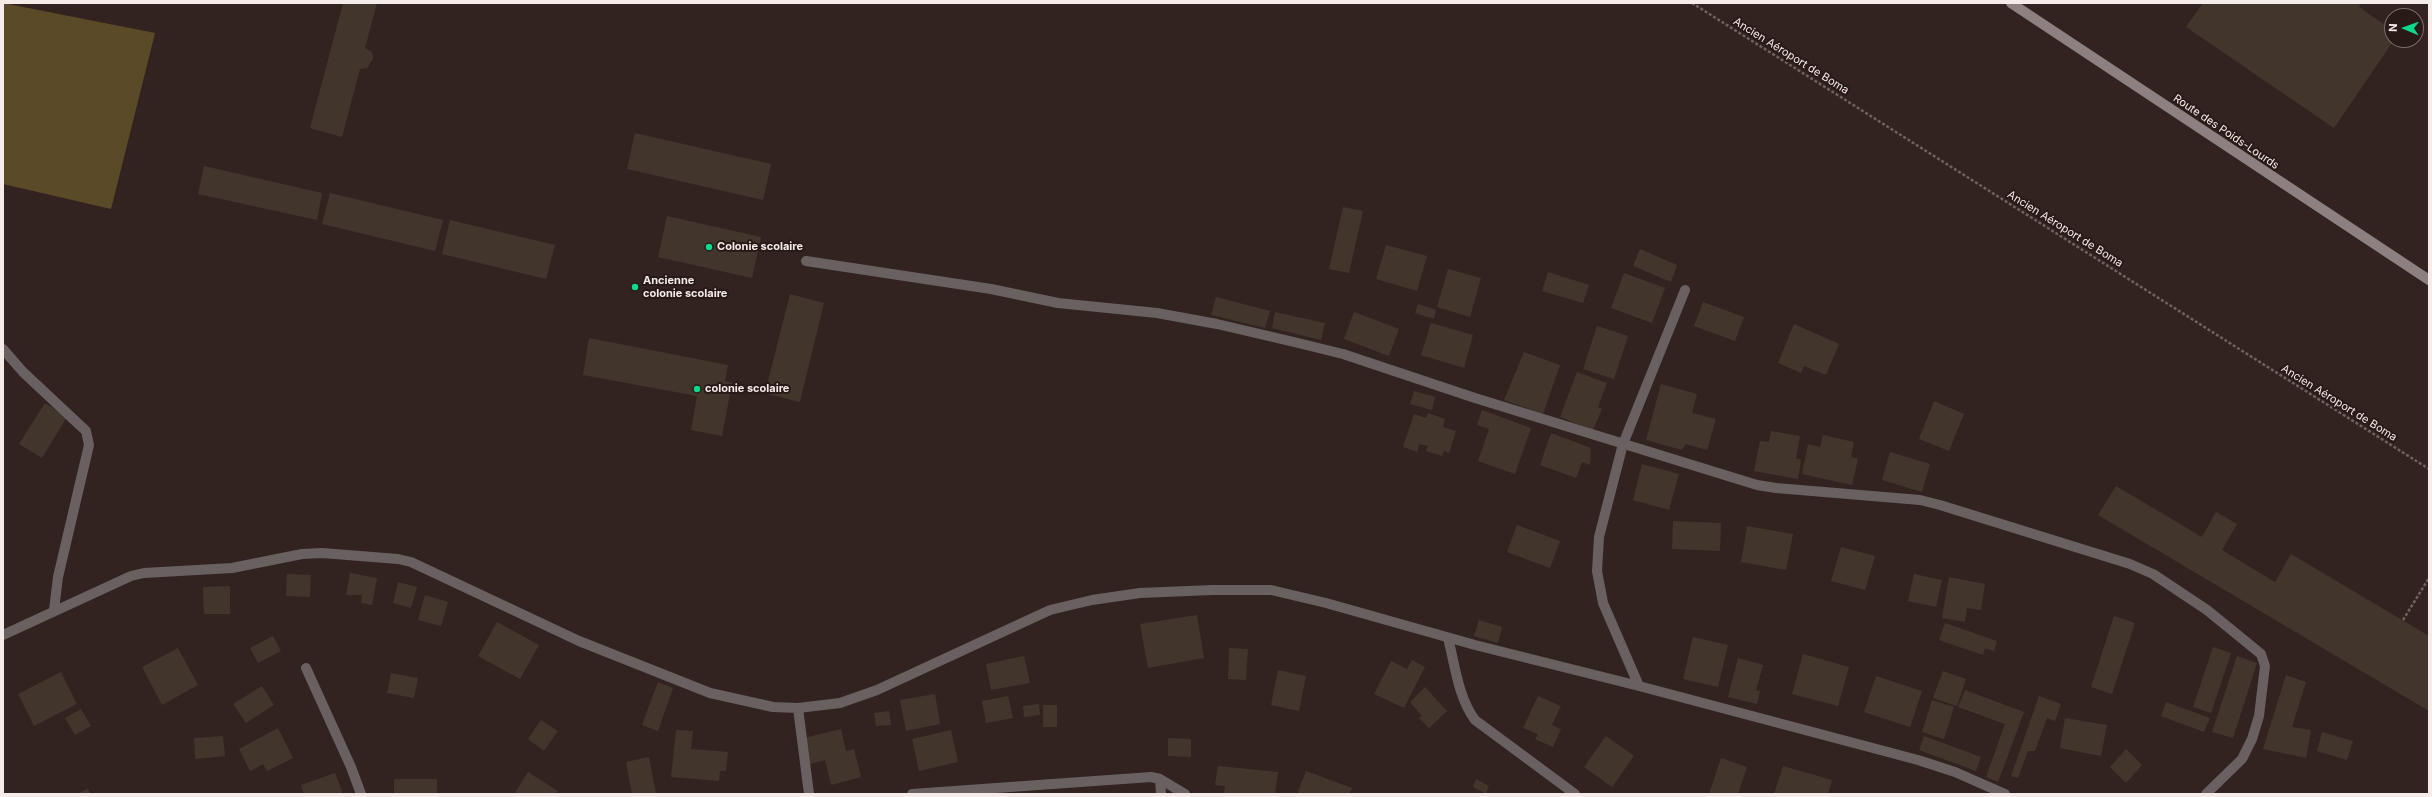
<!DOCTYPE html>
<meta charset="utf-8">
<style>
body{margin:0}
#map{position:relative;width:2432px;height:797px;overflow:hidden;background:#322320;font-family:Inter,sans-serif}
canvas{display:block}
.frame{position:absolute;inset:0;border:4px solid #f5ebe9;pointer-events:none}
.north{position:absolute;left:2384px;top:8px;width:40px;height:40px;box-sizing:border-box;background:#281a16;border:1px solid #7a6e6a;border-radius:50%;rotate:272deg;font-size:11px;font-weight:700;line-height:16px;text-align:center;color:#f5ebe9}
.north::after{content:'';display:block;margin:auto;width:14px;height:18px;background:#0bd98b;clip-path:polygon(50% 0,100% 100%,50% 72%,0 100%)}
</style>
<div id="map">
<canvas width="2432" height="797"></canvas>
<div class="frame"></div>
<div class="north">N</div>
</div>
<script>
const ctx = document.querySelector('canvas').getContext('2d');
ctx.lineJoin = 'round';
function paint(path, color) { ctx.fillStyle = color; ctx.fill(path, 'evenodd'); }
function trace(path, color, width, dash) { ctx.strokeStyle = color; ctx.lineWidth = width; ctx.lineCap = dash ? 'butt' : 'round'; ctx.setLineDash(dash || []); ctx.stroke(path); }
function label(font, color, halo, rows, align = 'center') {
  ctx.font = font + ' Inter,sans-serif'; ctx.lineWidth = 4; ctx.setLineDash([]); ctx.textBaseline = 'middle'; ctx.strokeStyle = halo; ctx.fillStyle = color; for (const [text, x, y, turn = 0] of rows) {
    ctx.save(); ctx.translate(x, y); ctx.rotate((+turn || 0) * Math.PI / 180); ctx.textAlign = isNaN(turn) ? turn : align; if (halo) ctx.strokeText(text, 0, 0); ctx.fillText(text, 0, 0); ctx.restore();
  }
}
paint(new Path2D(`
 M3 3 155 33 111 209 3 184Z`), '#5b4a27');
paint(new Path2D(`
 M343 3H377L365 48 372 52 373 59 367 68 360 69 342 137 310 128Z
 M2203 3H2361L2359 7 2392 30V40H2394L2334 128 2186 27Z
 M635 133 771 164 763 200 627 169Z
 M204 166 322 193 317 220 198 194Z
 M330 193 443 220 435 251 322 224Z
 M1343 207 1363 211 1349 273 1329 269Z
 M667 216 761 237 752 278 658 257Z
 M450 220 555 245 546 279 442 254Z
 M1386 245 1427 256 1417 291 1376 279Z
 M1640 249 1677 265 1671 282 1633 266Z
 M1448 269 1481 278 1470 317 1437 307Z
 M1548 272 1589 285 1583 303 1542 291Z
 M1624 273 1665 288 1652 323 1611 308Z
 M790 294 824 303 800 402 765 393Z
 M1216 297 1270 311 1265 328 1211 315Z
 M1703 302 1744 317 1735 341 1694 326Z
 M1418 304 1436 310 1434 319 1415 313Z
 M1275 312 1325 323 1321 340 1272 328Z
 M1354 312 1399 329 1389 356 1344 339Z
 M1431 323 1473 335 1464 368 1421 355Z
 M1794 324 1839 344 1826 375 1804 366 1801 373 1778 363Z
 M1597 326 1628 336 1614 379 1583 369Z
 M589 338 728 365 725 381 732 383 722 436 691 430 697 396 583 375Z
 M1524 352 1560 365 1543 414 1504 400Z
 M1577 372 1607 383 1598 407 1602 409 1593 430 1560 417Z
 M1661 384 1697 394 1692 413 1716 419 1707 450 1686 444 1682 450 1646 440Z
 M1414 391 1435 397 1432 410 1410 404Z
 M1934 401 1964 414 1949 451 1919 439Z
 M45 403 67 417 42 458 19 444Z
 M1482 410 1531 428 1515 474 1478 461 1489 429 1477 425Z
 M1428 413 1445 419 1443 427 1456 431 1449 453 1444 451 1442 456 1426 451 1428 446 1419 444 1417 452 1403 447 1414 414 1426 418Z
 M1771 431 1800 436 1796 458 1801 460 1798 479 1754 471 1760 441 1769 442Z
 M1551 433 1591 448 1590 465 1582 462 1576 478 1540 465Z
 M1823 435 1854 442 1851 457 1858 459 1852 485 1802 474 1808 444 1820 447Z
 M1890 452 1930 464 1922 492 1882 480Z
 M1642 464 1679 474 1669 510 1633 500Z
 M2116 486 2202 537 2216 512 2237 524 2222 550 2275 582 2291 554 2429 636V711L2098 515Z
 M1673 521 1721 523 1720 551 1672 549Z
 M1517 525 1560 541 1550 568 1507 552Z
 M1747 526 1793 534 1786 570 1741 562Z
 M1841 547 1875 556 1865 590 1831 581Z
 M350 573 377 578 372 605 361 603 362 595H346Z
 M287 574 311 575 310 597 286 596Z
 M1914 574 1942 580 1936 607 1908 601Z
 M1949 577 1985 584 1981 610 1967 608 1965 622 1942 618Z
 M398 582 417 587 411 608 393 603Z
 M230 586V614H204L203 587Z
 M425 595 448 602 441 626 418 620Z
 M1197 615 1204 658 1148 668 1140 624Z
 M2114 616 2135 623 2112 694 2091 687Z
 M1479 620 1502 627 1498 643 1474 636Z
 M497 622 539 645 520 679 478 656Z
 M1945 623 1997 641 1994 651 1985 648 1983 655 1939 640Z
 M273 636 281 651 258 663 250 648Z
 M1693 637 1728 645 1718 687 1683 679Z
 M2213 647 2231 653 2211 713 2193 707Z
 M178 648 198 685 162 705 142 667Z
 M1229 648 1248 649 1246 680 1228 679Z
 M1803 654 1849 667 1838 706 1792 694Z
 M1024 656 1030 683 991 690 986 664Z
 M2237 656 2257 663 2233 738 2212 732Z
 M1738 658 1763 665 1756 690 1760 691 1757 704 1728 697Z
 M1412 660 1425 667 1404 708 1374 694 1391 661 1407 669Z
 M1278 670 1306 676 1299 711 1271 705Z
 M1943 671 1966 679 1957 706 1933 698Z
 M61 672 77 704 34 726 18 694Z
 M391 673 418 678 414 698 387 693Z
 M2286 675 2306 682 2292 727 2311 730 2306 758 2263 749Z
 M1876 676 1922 691 1910 727 1864 712Z
 M658 682 673 688 658 731 642 725Z
 M262 686 274 705 246 723 233 704Z
 M1425 687 1447 711 1429 728 1419 718 1422 716 1410 702Z
 M1965 690 2024 712 1998 782 1986 777 2005 724 1958 707Z
 M935 694 940 724 906 731 900 700Z
 M1008 696 1013 718 986 723 982 701Z
 M1538 696 1561 706 1552 725 1561 729 1553 747 1535 739 1538 734 1523 728Z
 M2039 696 2061 704 2055 721 2047 718 2035 751H2028L2018 778 2011 776Z
 M1932 700 1954 707 1944 739 1922 732Z
 M2166 702 2210 718 2204 732 2161 716Z
 M1039 704 1040 715 1024 717 1023 706Z
 M1043 705H1057V727H1043Z
 M81 709 91 726 75 735 65 718Z
 M889 711 891 725 876 726 874 713Z
 M2065 718 2107 725 2101 756 2060 748Z
 M541 720 558 731 544 751 528 739Z
 M278 728 293 758 267 771 263 764 250 771 239 749Z
 M841 729 846 751 854 749 861 777 831 785 825 760 810 764 804 738Z
 M676 730 693 731 691 749 728 752 726 771H720L719 781 671 777Z
 M951 730 958 762 919 771 912 739Z
 M2322 732 2353 741 2347 760 2317 751Z
 M223 736 225 756 195 759 194 738Z
 M1606 736 1634 756 1612 787 1584 767Z
 M1924 736 1981 757 1976 771 1919 750Z
 M1168 738 1191 739V757L1168 756Z
 M2126 749 2142 765 2126 783 2110 767Z
 M649 757 656 794H632L626 762Z
 M1721 758 1747 767 1738 794H1709Z
 M1218 766 1278 772 1275 794H1224L1225 786 1215 785Z
 M1783 766 1832 780 1828 794H1774Z
 M1306 771 1352 788 1350 794H1297Z
 M528 772 558 791 556 794H514Z
 M335 773 343 794H304L301 785Z
 M394 779H437V794H394Z
 M1476 779 1489 786 1486 794 1473 787Z
 M88 789 90 794H77Z`), '#42362c');
trace(new Path2D(`
 M1692 3 2429 469
 M2403 620 2429 578`), '#6e615e', 2.5, [3, 2]);
trace(new Path2D(`
 M806 261 991 289 1058 303 1157 313 1217 324 1294 342 1343 354 1475 398 1757 485 1776 488 1920 500 1940 505 2130 564 2153 574 2207 610 2261 654 2265 666 2259 716 2252 739 2242 759 2206 794
 M1685 290 1623 444 1599 537 1597 571 1603 603 1639 686 1918 760 1955 772 2005 794
 M3 349 23 372 86 431 89 445 58 577 54 610
 M3 635 131 576 144 573 232 568 302 554 322 553 398 559 411 562 579 641 710 693 773 707 798 708 840 703 877 690 1050 610 1092 600 1140 593 1212 590H1271L1326 603 1475 645 1639 686
 M1448 638C1455 665 1458 697 1475 720L1575 794
 M306 668 351 767 361 794
 M798 708 809 794
 M1160 779 1161 794
 M912 794 1151 777 1160 779 1185 794`), '#686061', 10);
trace(new Path2D(`
 M2011 3 2429 280`), '#8d8081', 10);
for (const [x, y, r, color] of [
 [709,247,4,"#0bd98b"],
 [635,287,4,"#0bd98b"],
 [697,389,4,"#0bd98b"]
]) { const dot = new Path2D(); dot.arc(x, y, r, 0, 2 * Math.PI); ctx.fillStyle = color; ctx.fill(dot); trace(dot, '#281a16', 1.5); }
label('11px', '#f5ebe9', '#281a16', [
 ["Ancien Aéroport de Boma",1791,56,32],
 ["Route des Poids-Lourds",2226,132,34],
 ["Ancien Aéroport de Boma",2065,229,32],
 ["Ancien Aéroport de Boma",2339,403,32]
]);
label('bold 11px', '#f5ebe9', '#281a16', [
 ["Colonie scolaire",717,247],
 ["Ancienne",643,281],
 ["colonie scolaire",643,294],
 ["colonie scolaire",705,389]
], 'left');
</script>
